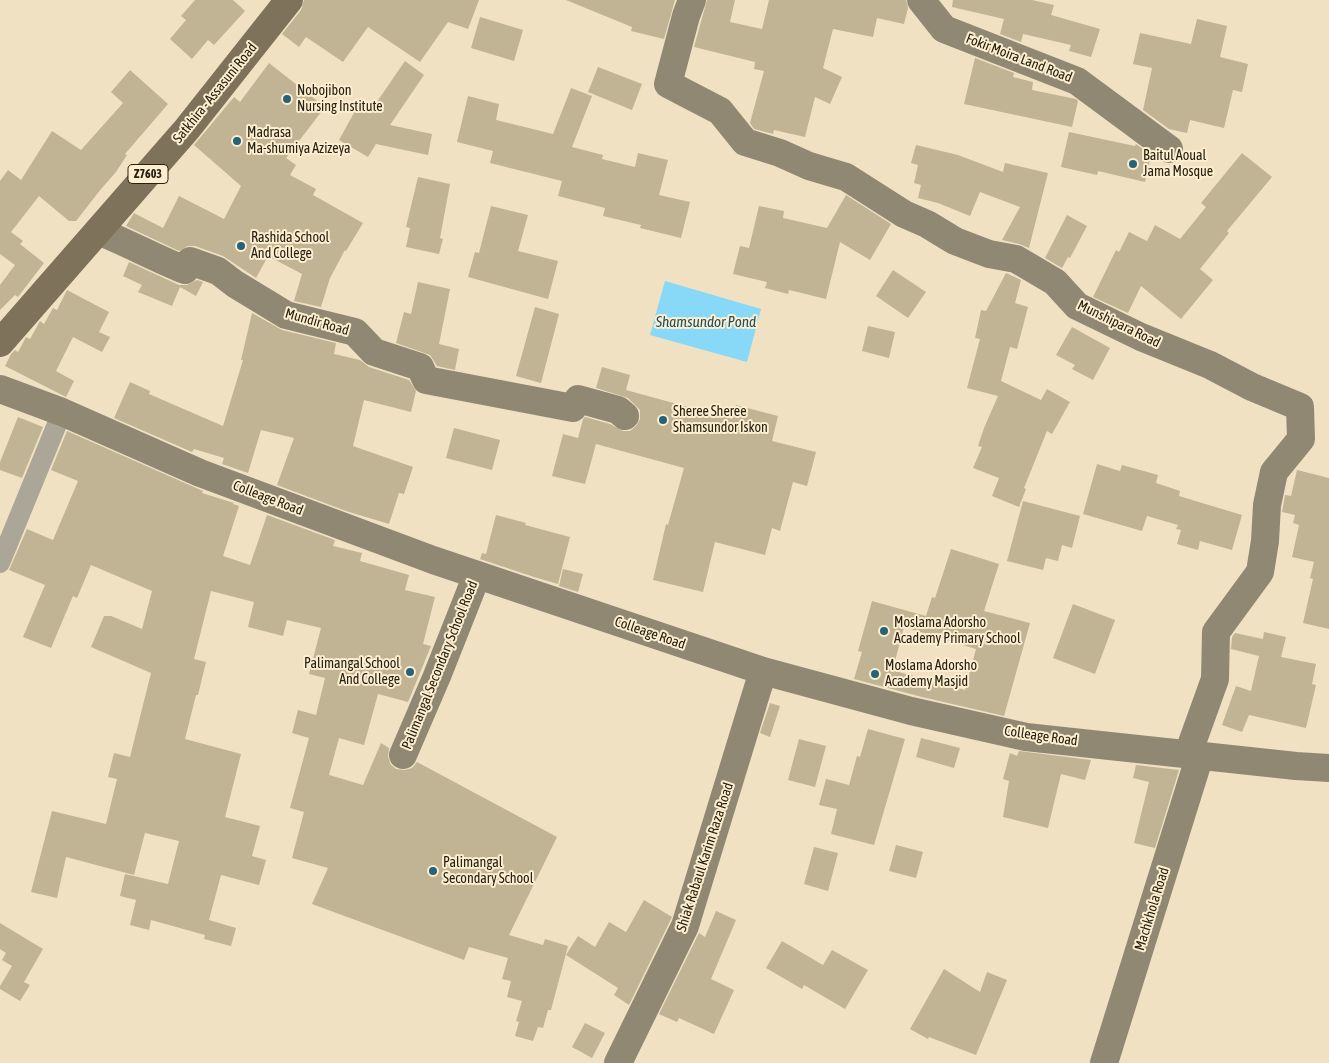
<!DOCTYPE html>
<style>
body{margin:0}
canvas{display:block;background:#efe1c1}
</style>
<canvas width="1329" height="1063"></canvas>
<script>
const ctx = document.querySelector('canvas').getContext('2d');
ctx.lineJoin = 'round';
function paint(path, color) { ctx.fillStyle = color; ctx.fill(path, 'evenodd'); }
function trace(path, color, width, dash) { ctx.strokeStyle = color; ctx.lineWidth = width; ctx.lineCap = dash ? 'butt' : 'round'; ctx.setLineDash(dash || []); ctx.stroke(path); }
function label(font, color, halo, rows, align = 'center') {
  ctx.font = font + ' "Asap Condensed",sans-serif'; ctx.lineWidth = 4; ctx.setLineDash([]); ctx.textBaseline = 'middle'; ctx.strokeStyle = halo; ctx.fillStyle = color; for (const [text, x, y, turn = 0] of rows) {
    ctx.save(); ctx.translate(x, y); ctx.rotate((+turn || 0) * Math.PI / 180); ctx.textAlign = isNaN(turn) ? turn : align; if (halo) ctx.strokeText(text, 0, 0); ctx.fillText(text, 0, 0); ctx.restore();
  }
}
paint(new Path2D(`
 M665 281 761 309 747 362 650 335Z`), '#88d8f7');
paint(new Path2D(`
 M195 0H233L245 11 214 45 208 40 192 59 170 39 186 20 181 16Z
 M304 0H479L468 29 448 22 420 62 368 27 343 62 306 37 299 47 282 34 301 10Z
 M566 0H675L664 39 631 31 632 27Z
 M707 0H735L730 22 762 29 769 0H906L908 8 904 24 877 18 873 37 833 29 823 68 842 77 830 104 815 97 805 137 774 130 773 134 754 129 750 123 764 71 754 69 755 62 694 47Z
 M953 0H1032L1054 5 1051 15 1100 29 1091 57 1069 51 1071 45 1023 34 1021 42 1000 34 1004 19 952 7Z
 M480 17 523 30 514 61 471 48Z
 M1197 19 1227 26 1220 57 1248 64 1242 92 1233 90 1224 128 1190 120 1187 133 1169 129 1143 110 1152 68 1133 64 1140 33 1191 44Z
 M975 58 1014 73 1013 77 1033 82 1032 90 1076 99 1078 101 1072 127 964 104Z
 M405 61 424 75 390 125 432 134 428 155 376 144 368 157 339 140 360 102 372 109Z
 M269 63 325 107 286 158 296 165 290 175 316 189 313 195 363 223 346 251 345 250 330 278 321 307 294 301 302 274 268 256 256 278 223 256 195 246H188L179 251 126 226 134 213 163 228 179 196 224 219 241 186 194 145 234 97 240 102Z
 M598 67 642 84 632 110 588 92Z
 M130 70 168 104 125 154 127 155 116 172 101 189 76 221H69L39 196 11 232 23 241 20 244 44 263 18 297 15 295 0 310V285L15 265 0 254V181L8 170 21 180 52 131 81 150 123 103 111 92Z
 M571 88 592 96 572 147 603 155 602 159 635 167 638 153 668 160 659 195 690 202 681 238 640 228 641 225 603 216 605 208 558 196 562 181 490 163 493 151 457 142 468 96 499 104 496 120 553 134Z
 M1069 132 1135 146 1136 144 1151 155 1145 182 1098 171 1097 175 1061 167Z
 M916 145 958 155 1003 172 1005 163 1048 173 1029 248 1019 244 1002 240 1020 207 980 192 970 216 938 203 918 198 921 185 914 183 918 165 911 163Z
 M1242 153 1272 177 1227 231 1229 233 1200 269 1213 280 1181 319 1141 286 1128 313 1093 297 1116 250 1119 252 1129 232 1147 241 1155 225 1180 239 1206 207 1201 203Z
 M418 177 450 184 440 238 443 239 439 254 406 247 410 228 406 227Z
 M846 195 891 224 870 260 840 242 826 299 789 290 788 294 765 288 767 282 733 274 740 246 749 248 759 206 784 211 783 218 827 228Z
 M491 206 528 215 518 251 558 261 548 299 468 277 475 252 479 253Z
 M1067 215 1087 226 1070 258 1068 257 1062 268 1045 258Z
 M129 262 179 285H187L197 280 203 282 196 296 180 287 172 306 138 292 142 285 123 276Z
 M893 270 926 292 908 318 876 296Z
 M1006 273 1021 280 1015 303 1028 307 1017 349 1010 347 1001 381 1041 400 1047 389 1070 402 1052 434 1047 431 1024 488 1026 489 1019 507 992 496 999 478 973 468 982 447 978 446 984 428 998 396 967 388 980 339 975 338 981 310 986 311Z
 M418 282 450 289 439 344 459 349 455 370 437 366 430 355 396 343 404 312 411 314Z
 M67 290 109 312 99 332 110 337 102 352 73 337 56 371 74 381 66 397 5 366 11 354 15 350 18 352 26 337 30 339 40 321 44 324 53 308 57 310Z
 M535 307 559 314 541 383 516 376Z
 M252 313 282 330 336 343 334 354 360 360 369 367 409 380 416 391 411 412 364 400 353 446 413 467 404 494 399 493 389 524 346 511 277 485 294 438 261 430 248 473 222 464 224 458 194 449 192 452 114 418 130 382 150 391 149 394 223 426 243 360H241Z
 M868 326 895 332 889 358 862 351Z
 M1072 327 1110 348 1093 380 1072 369 1075 365 1056 355Z
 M602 367 630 375 626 390 732 419 736 405 778 416 772 441 816 452 807 486 793 482 780 531 772 528 765 555 715 542 703 592 653 580 666 524 668 525 684 468 596 444 585 484 552 476 563 434 578 438 583 419 585 417 610 424 623 431H630L636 426 640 419V410L628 398 596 388Z
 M18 417 43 427 22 478 0 470V462Z
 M454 428 500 440 492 470 446 458Z
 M67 431 203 491 202 493 234 503 233 504 239 506 223 556 250 565 267 515 335 540 333 546 362 553 360 561 409 575 405 590 435 597 423 644 431 646 408 702 378 694 364 745 339 738 329 775 363 785 381 743 389 748 388 757 391 765 396 769 405 770 412 768 417 762 557 837 509 935 543 945 545 939 568 946 551 1010H548L543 1028 538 1027 533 1041 515 1036 519 1022 516 1021 522 1001 507 997 511 981 502 979 508 958 469 947 464 960 312 904 328 868 292 858 304 812 290 808 309 738 292 733 298 710 316 715 325 678 309 674 321 628 287 620 283 636 248 627 254 602 211 591 194 659 206 662 198 695H196L185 739 241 754 225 817 260 826 252 856 266 860 259 885 221 875 209 920 236 928 231 946 204 939 205 935 151 920 149 930 130 925 136 900 120 896 125 874 168 884 179 841 145 833 134 875 66 857 57 898 31 892 52 811 106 824 117 779 108 777 114 753 130 757 151 673 91 647 104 616H111L142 629 152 591 91 565 77 598 73 596 51 648 23 637 45 585 9 570 27 529 53 540 78 481 51 470Z
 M1097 464 1120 471 1122 465 1158 475 1156 483 1180 491 1179 496 1242 515 1232 550 1200 541 1198 550 1177 544 1181 530 1176 529 1178 525 1147 516 1142 531 1083 514Z
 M1297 470 1329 478V629L1303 623 1313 579 1310 578 1314 562 1292 557 1299 525 1293 523 1295 515 1282 512 1285 495 1291 496Z
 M1023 501 1080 516 1072 548 1062 545 1058 561 1046 558 1043 570 1007 561Z
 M496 515 526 523 525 525 570 537 558 584 534 577 480 559 482 553 486 554Z
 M951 549 999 564 984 611 1030 623 1004 716 922 697 854 679 862 652 858 651 872 601 926 616 932 597 935 598ZM904 627 976 649 965 690 895 671 897 666 894 665Z
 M563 569 583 574 578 592 559 586Z
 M1073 604 1115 620 1095 674 1053 658Z
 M1264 632 1286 637 1281 657 1316 664 1312 684 1316 685 1306 728 1249 715 1242 732 1222 725 1236 686 1251 691 1259 656 1231 649 1232 637 1235 633 1263 639Z
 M770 703 780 706 770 737 760 733Z
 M868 729 905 739 874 845 831 834 837 809 819 805 826 779 849 785 857 756 860 757Z
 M921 738 960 748 954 768 916 757Z
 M799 739 826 746 815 787 788 780Z
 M1019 751 1091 760 1085 780 1061 774 1048 828 1003 817 1009 781 1003 779 1010 753 1017 756Z
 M1136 765 1179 770 1155 848 1134 843 1149 782 1133 778Z
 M896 845 923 852 916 878 889 871Z
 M814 847 838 853 828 891 804 884Z
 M644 900 672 917 629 1005 614 995 618 988 566 955 578 936 595 947 609 922 626 932Z
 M716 911 736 920 711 979 734 990 714 1034 679 1018 677 1022 659 1014 699 933 705 937Z
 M0 923 43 949 24 982 30 985 20 1001 0 989V986L12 966 2 960 6 953 0 949Z
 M782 941 823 965 832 950 868 970 845 1009 804 985 802 989 766 968Z
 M944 969 980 992 987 972 1007 980 976 1055 929 1037 928 1039 910 1029Z
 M585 1023 605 1033 592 1058 572 1047Z`), '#c1b495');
trace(new Path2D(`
 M0 563 62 412`), '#aca698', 20);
trace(new Path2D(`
 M692 0 686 16 668 84 720 111 745 142 780 153 809 166 846 177 904 214 927 224 955 241 989 254 1016 259 1055 282 1077 306 1141 337 1210 365 1252 387 1300 407 1301 439 1274 472 1267 505 1265 541 1260 572 1216 632 1215 679 1188 754
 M921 0 944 29 1077 81 1169 149
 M98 231C128 243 155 258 185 270L190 261 218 271 235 284 286 315 355 332 374 352 420 367 426 380 573 408 578 399 618 410 625 416
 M0 389 62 412 200 473 433 560 763 671 911 711 1026 737 1296 766 1329 768
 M403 755 437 676 477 575
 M618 1063 685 926 763 671
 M1104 1063 1200 755`), '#918874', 28);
trace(new Path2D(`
 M0 343 187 129 289 0`), '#7e735a', 28);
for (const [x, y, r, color] of [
 [287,99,5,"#246379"],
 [237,141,5,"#246379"],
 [1133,164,5,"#246379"],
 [241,246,5,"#246379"],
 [663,420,5,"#246379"],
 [884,631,5,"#246379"],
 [410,672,5,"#246379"],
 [875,674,5,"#246379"],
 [433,871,5,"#246379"]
]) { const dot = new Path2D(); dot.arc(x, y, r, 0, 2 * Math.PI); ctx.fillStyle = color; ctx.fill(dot); trace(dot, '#fceece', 2); }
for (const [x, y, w] of [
 [148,174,40]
]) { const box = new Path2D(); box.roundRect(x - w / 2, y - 9.5, w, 19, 4); ctx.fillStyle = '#fceece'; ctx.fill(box); trace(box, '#252014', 1); }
label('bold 12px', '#252014', null, [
 ["Z7603",148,174]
]);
label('14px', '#252014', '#fceece', [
 ["Fokir Moira Land Road",1019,58,21],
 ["Satkhira - Assasuni Road",215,93,-51],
 ["Mundir Road",317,322,16],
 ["Munshipara Road",1119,324,26],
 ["Colleage Road",268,498,21],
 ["Colleage Road",650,633,19],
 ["Palimangal Secondary School Road",440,665,-68],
 ["Colleage Road",1041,736,8],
 ["Shiak Rabaul Karim Raza Road",705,857,-72],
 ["Machkhola Road",1152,909,-73]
]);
label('14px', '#252014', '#fceece', [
 ["Nobojibon",297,91],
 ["Nursing Institute",297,107],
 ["Madrasa",247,133],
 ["Ma-shumiya Azizeya",247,149],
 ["Baitul Aoual",1143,156],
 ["Jama Mosque",1143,172],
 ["Rashida School",251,238],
 ["And College",251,254],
 ["Sheree Sheree",673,412],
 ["Shamsundor Iskon",673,428],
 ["Moslama Adorsho",894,623],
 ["Academy Primary School",894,639],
 ["Palimangal School",400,664,"right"],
 ["And College",400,680,"right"],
 ["Moslama Adorsho",885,666],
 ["Academy Masjid",885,682],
 ["Palimangal",443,863],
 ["Secondary School",443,879]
], 'left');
label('italic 15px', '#204e5e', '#fceece', [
 ["Shamsundor Pond",706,322]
]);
</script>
